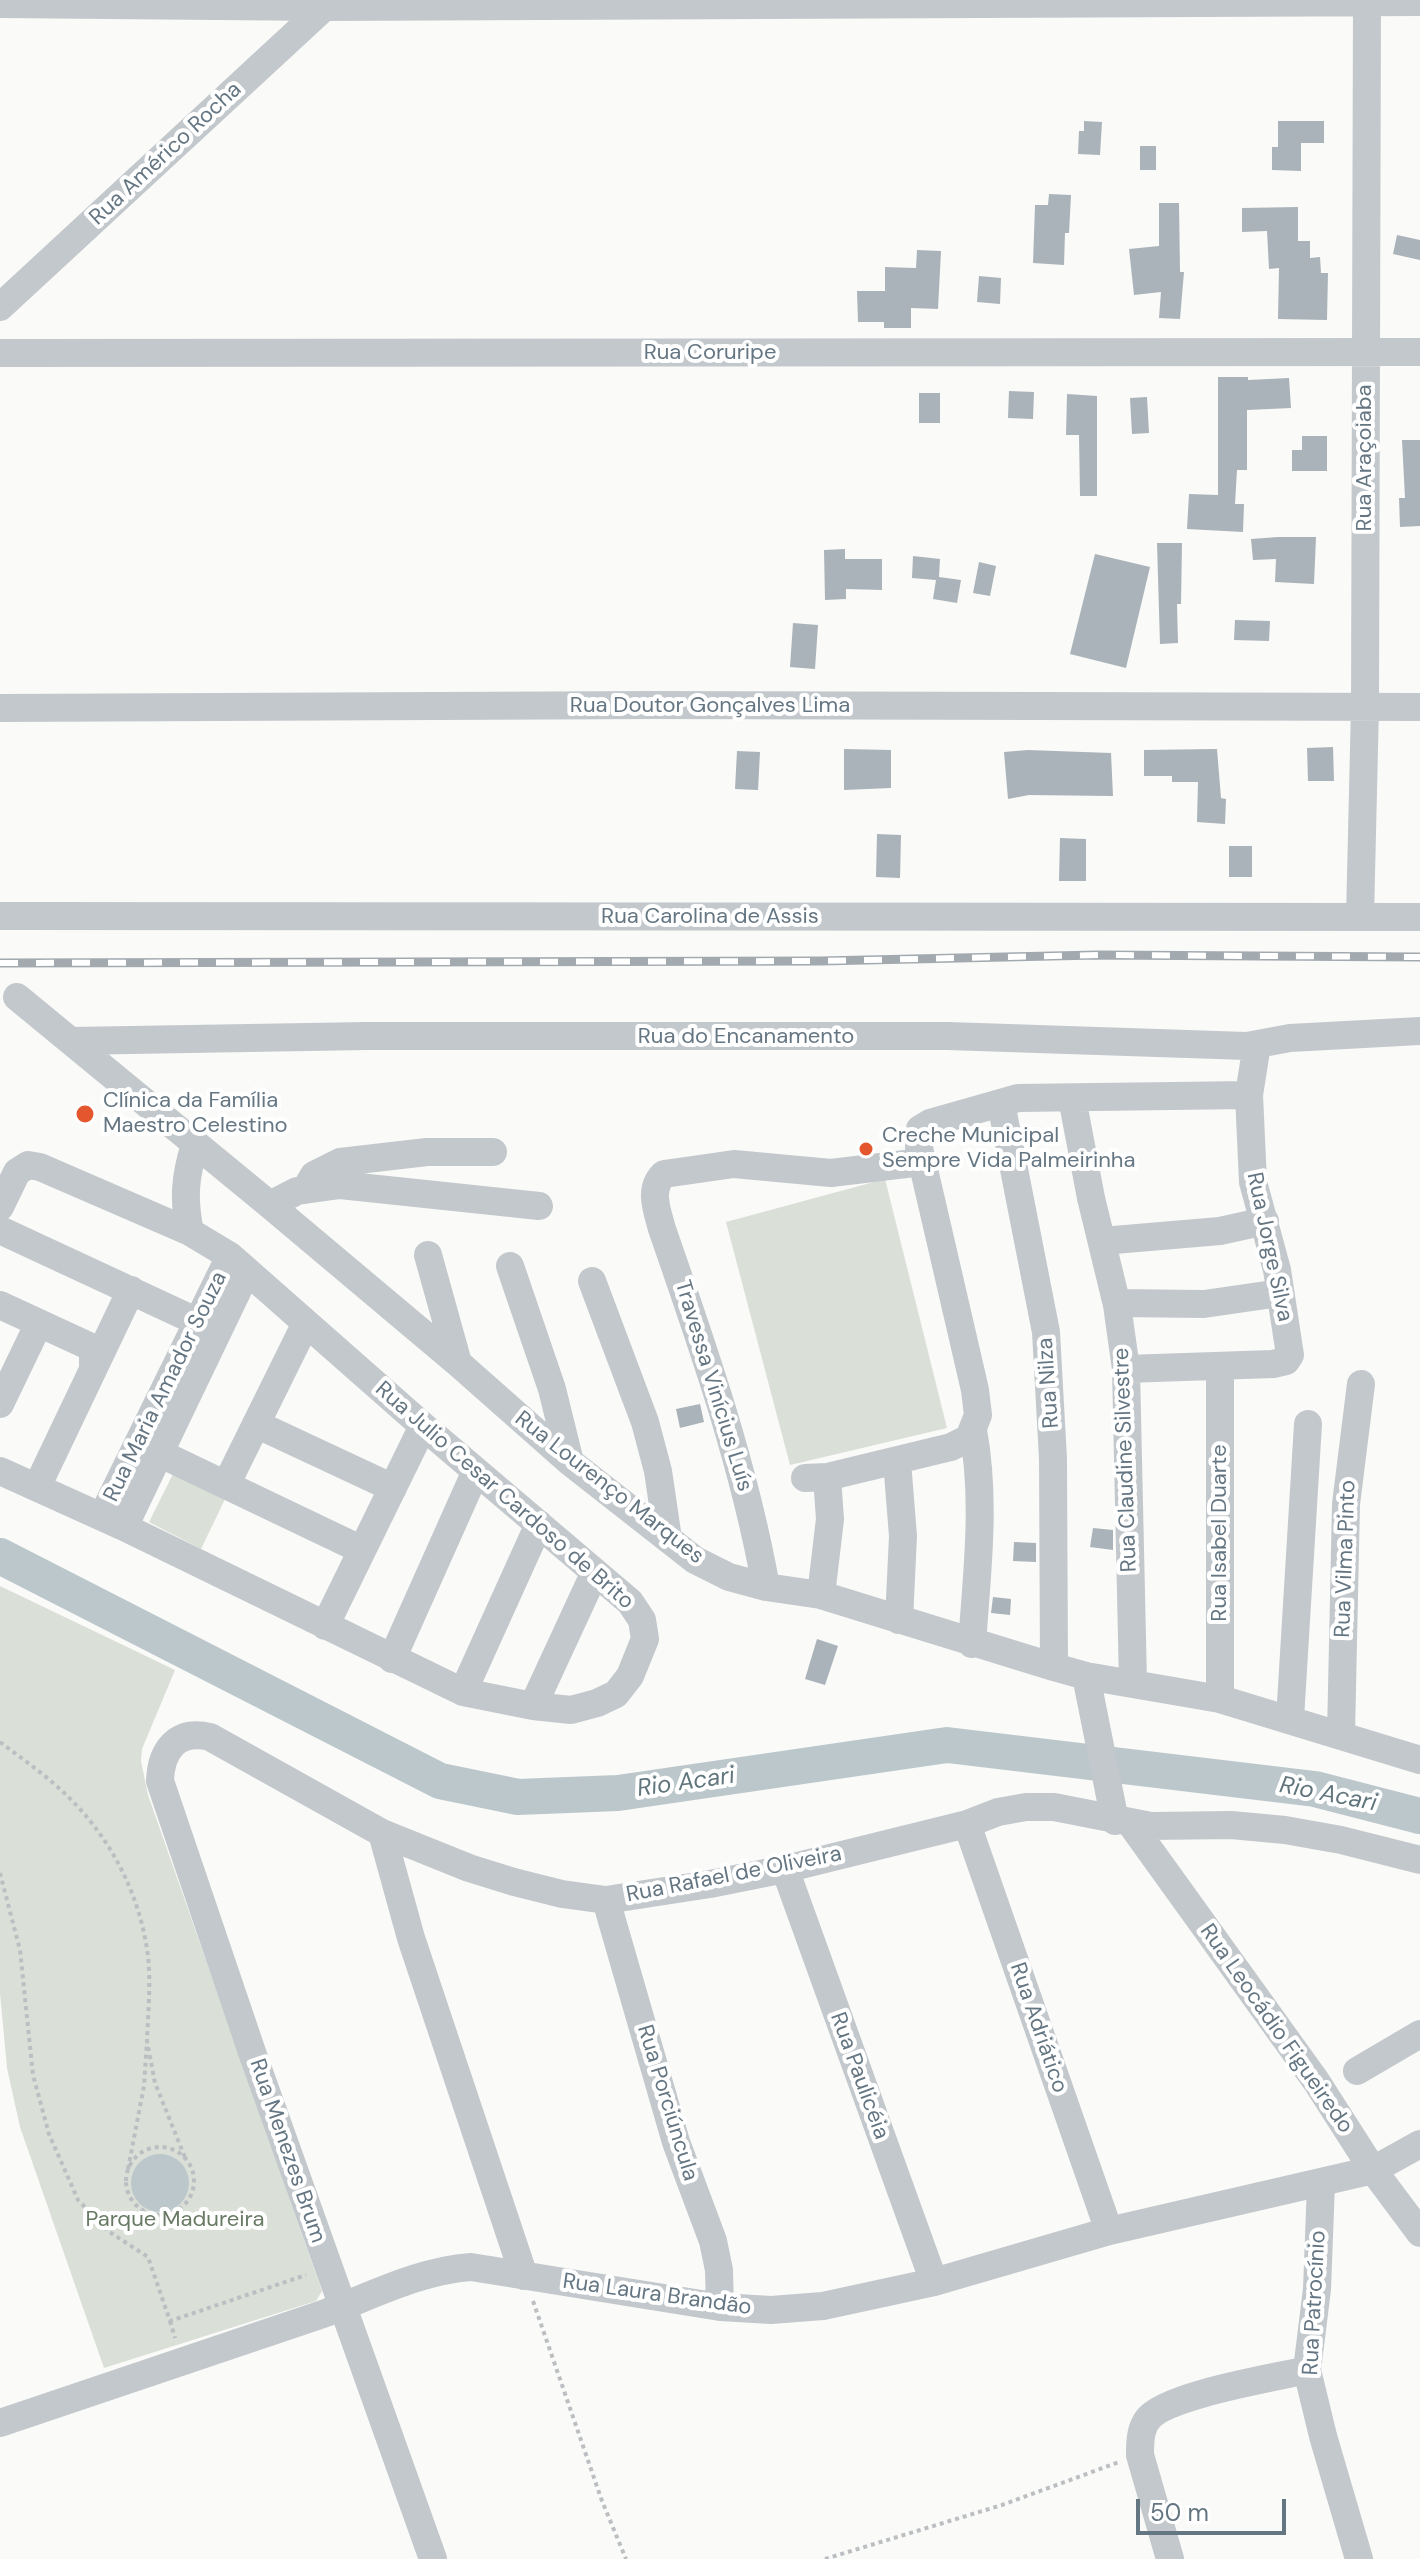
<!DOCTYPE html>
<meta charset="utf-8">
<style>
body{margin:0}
#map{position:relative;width:1420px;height:2559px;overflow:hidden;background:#fafaf8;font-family:"DM Sans",sans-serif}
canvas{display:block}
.scale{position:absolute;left:1136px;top:2499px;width:150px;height:36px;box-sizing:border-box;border:4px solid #657683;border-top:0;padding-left:10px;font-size:24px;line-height:28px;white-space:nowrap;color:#657683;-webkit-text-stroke:6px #fff;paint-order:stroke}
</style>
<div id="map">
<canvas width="1420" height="2559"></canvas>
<div class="scale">50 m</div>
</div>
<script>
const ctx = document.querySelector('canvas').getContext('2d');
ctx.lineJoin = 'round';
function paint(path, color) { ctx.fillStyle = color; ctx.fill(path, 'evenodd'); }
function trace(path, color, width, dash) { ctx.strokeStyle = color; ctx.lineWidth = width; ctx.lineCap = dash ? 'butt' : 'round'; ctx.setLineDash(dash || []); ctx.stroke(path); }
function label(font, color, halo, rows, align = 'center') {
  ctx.font = font + ' "DM Sans",sans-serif'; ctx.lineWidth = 8; ctx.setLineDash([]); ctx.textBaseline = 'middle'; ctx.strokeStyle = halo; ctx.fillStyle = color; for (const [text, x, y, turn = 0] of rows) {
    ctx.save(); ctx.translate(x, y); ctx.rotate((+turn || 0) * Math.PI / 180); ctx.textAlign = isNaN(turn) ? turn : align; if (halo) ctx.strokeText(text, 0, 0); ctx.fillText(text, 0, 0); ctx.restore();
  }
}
paint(new Path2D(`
 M885 1179 947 1428 790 1465 726 1222Z
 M175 1470 227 1495 201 1549 149 1522Z
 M0 1586 175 1670 142 1749 141 1761 148 1795 322 2291 316 2301 104 2368 20 2127 7 2068 0 1993Z`), '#dadfd7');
paint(new Path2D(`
 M131 2183a29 29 0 1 1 58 0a29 29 0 1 1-58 0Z`), '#bbc7cb');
trace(new Path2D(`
 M0 1556 440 1781 518 1797 618 1793 947 1745 1315 1789 1420 1816`), '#bbc7cb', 36);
paint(new Path2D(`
 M1084 121 1102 122 1100 155 1078 154 1079 131H1084Z
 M1278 121H1324V143H1301V171L1272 170V147H1278Z
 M1140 146H1156V170H1140Z
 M1049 194 1071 195 1069 233H1065L1064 265 1033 263 1035 205H1048Z
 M1159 203H1179L1180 272H1184L1180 319 1159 318 1161 292 1134 295 1129 249 1159 246Z
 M1298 207V241H1310V258L1320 257 1321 273H1328L1327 320 1278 319 1279 268 1269 269 1267 231 1242 232V208Z
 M1397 235 1420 240V260L1393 254Z
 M917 250 941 251 938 309 911 308V328H884V322H858L857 291H885V267L916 268Z
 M979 276 1001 278 1000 304 977 302Z
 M1218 377H1248V380L1289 378 1291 408 1247 410V470H1237L1235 504H1244L1243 532 1187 529 1189 494 1218 495Z
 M1009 391 1034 392 1033 419 1008 418Z
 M919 393H940V423H919Z
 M1067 394 1097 396V496H1080L1079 435H1066Z
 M1147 397 1149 433 1132 434 1130 398Z
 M1302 436H1327V471H1292V450H1302Z
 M1402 440H1420V526L1400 527 1399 498H1405Z
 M1278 537H1316L1314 584 1275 582 1276 559 1253 560 1251 539Z
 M1157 543H1182L1181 604H1177L1178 643 1160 644Z
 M845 549V559H882V590L846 589V599L825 600 824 550Z
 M1095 554 1150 567 1126 668 1070 654Z
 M913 556 940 559 939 577 961 580 957 603 933 599 936 580 912 578Z
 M979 562 996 566 990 596 973 593Z
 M1235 620 1270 621 1269 641 1234 640Z
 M793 623 818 625 815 669 790 667Z
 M1333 747 1334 781H1308L1307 748Z
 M844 749 891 750V788L844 790Z
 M1217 749 1221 798 1226 799 1225 824 1197 822 1198 782H1172V776H1144V750Z
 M1028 750 1111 753 1113 796 1029 795 1008 799 1004 752Z
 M737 751 760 752 758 790 735 789Z
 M877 834 901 835 900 878 876 877Z
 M1060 838 1086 839V881H1059Z
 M1229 846H1252V877H1229Z
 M700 1404 704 1422 680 1428 676 1409Z
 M1093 1528 1113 1530V1550L1090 1547Z
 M1014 1542 1036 1543V1562L1013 1561Z
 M993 1597 1011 1599 1010 1615 991 1613Z
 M817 1639 838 1646 825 1685 805 1679Z`), '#aab3b9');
trace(new Path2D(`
 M0 1742C21 1758 43 1773 62 1791 109 1834 140 1893 148 1956 151 1983 148 2013 147 2041
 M0 1873 20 1950 33 2075 49 2134 78 2200 108 2231 148 2257 170 2321 306 2275
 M126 2181a34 34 0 1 1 68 0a34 34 0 1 1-68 0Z
 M128 2169 144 2086 147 2041 155 2083 186 2160
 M533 2301 602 2501 626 2559
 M170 2321 175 2338
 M825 2559 1002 2505 1119 2462`), '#bbbfc2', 4, [4, 4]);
trace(new Path2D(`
 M0 4 324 7 1420 2
 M0 307 331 1
 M0 353 1420 352
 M0 708 654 705 1420 707
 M0 916 1420 917
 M1360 917 1365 707 1367 0
 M17 997 270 1205 458 1363 570 1462 695 1560 729 1577 766 1587 821 1595 1054 1667 1086 1676 1220 1699 1420 1760
 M71 1041 367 1036H948L1247 1046 1290 1038 1420 1031
 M1072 1098 1091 1198 1117 1305 1126 1369 1133 1683
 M1001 1103 1046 1332 1053 1459 1054 1667
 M305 1190 314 1175 340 1162 427 1152H493
 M270 1205 297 1191 340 1185 539 1206
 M0 1207 17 1172 28 1165 40 1167 190 1232 230 1256 423 1426 630 1602 642 1620 645 1639 630 1676 616 1694 597 1703 571 1710 533 1706 463 1692 124 1527 0 1471
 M0 1230 198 1322
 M190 1232C183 1198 185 1177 195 1144
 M1102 1241 1220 1231 1265 1221
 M428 1255 458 1363
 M510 1266 552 1389 570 1462
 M592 1281 645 1422 658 1471 668 1539
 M1117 1303 1204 1304 1280 1293
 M0 1305 93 1348V1367
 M1126 1369 1273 1364 1286 1361 1290 1355 1277 1270 1253 1182 1249 1095 1257 1044
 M0 1404 39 1323
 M256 1424 393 1488
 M159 1453 362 1550
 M897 1461 903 1536 899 1620
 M805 1478 827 1477 951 1447 969 1438 978 1415 975 1390 919 1148 920 1129 930 1123 1018 1098 1249 1095
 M226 1485 306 1323
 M37 1487 131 1290
 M102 1517 230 1256
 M124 1527 247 1271
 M766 1587C744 1464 703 1347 662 1229 657 1210 648 1189 664 1174L734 1164 831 1173 922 1162
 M821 1595 830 1519 827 1477
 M325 1626 423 1426
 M972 1644C977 1572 986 1501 973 1430
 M392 1659 476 1471
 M1086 1676 1115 1821
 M463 1692 539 1524
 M1220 1699V1368
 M533 1706 595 1572
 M1290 1719 1308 1424
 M1341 1735 1346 1504 1361 1384
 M967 1824 1109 2231
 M1131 1824 1316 2081 1373 2170 1420 2233
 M382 1833 411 1938 524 2276
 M785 1869 934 2282
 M606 1900 676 2142 713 2241 719 2270 720 2307
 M1357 2071 1420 2034
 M1321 2184 1317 2289 1307 2370 1323 2436 1359 2559
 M0 2423C107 2387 213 2351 320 2315 370 2297 417 2271 471 2267L720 2307 771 2310 823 2306 934 2282 1109 2231 1373 2170 1420 2144
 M433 2559 253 2055 160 1781C161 1750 177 1729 210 1737L382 1833 469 1868 514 1882 562 1894 606 1900 710 1884 785 1869 967 1824 998 1812 1026 1807H1054L1151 1826 1231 1825 1285 1830 1341 1840 1420 1860
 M1170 2559 1140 2455C1140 2443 1140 2429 1148 2419 1166 2395 1274 2378 1307 2370`), '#c3c8cc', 28);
const rail = new Path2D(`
 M0 963 820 961 1098 955 1420 957`);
trace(rail, '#a2aab0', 9);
trace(rail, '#fff', 6, [18]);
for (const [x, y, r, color] of [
 [85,1114,10,"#e4572e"],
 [866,1149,8,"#e4572e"]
]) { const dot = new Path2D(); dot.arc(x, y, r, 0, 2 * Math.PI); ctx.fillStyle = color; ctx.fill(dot); trace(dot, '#fff', 3); }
label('22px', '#657683', '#fff', [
 ["Rua Américo Rocha",166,154,-43],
 ["Rua Coruripe",710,353],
 ["Rua Araçoiaba",1365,458,-90],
 ["Rua Doutor Gonçalves Lima",710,706],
 ["Rua Carolina de Assis",710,917],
 ["Rua do Encanamento",746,1037],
 ["Rua Jorge Silva",1269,1247,78],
 ["Rua Nilza",1049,1383,-94],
 ["Travessa Vinícius Luís",713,1386,73],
 ["Rua Maria Amador Souza",166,1387,-64],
 ["Rua Claudine Silvestre",1126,1460,-92],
 ["Rua Lourenço Marques",609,1488,38],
 ["Rua Julio Cesar Cardoso de Brito",504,1496,41],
 ["Rua Isabel Duarte",1220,1533,-90],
 ["Rua Vilma Pinto",1346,1559,-88],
 ["Rua Rafael de Oliveira",734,1875,-11],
 ["Rua Adriático",1038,2028,71],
 ["Rua Leocádio Figueiredo",1276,2029,55],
 ["Rua Paulicéia",859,2076,70],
 ["Rua Porciúncula",667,2103,73],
 ["Rua Menezes Brum",287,2151,71],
 ["Rua Laura Brandão",657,2295,8],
 ["Rua Patrocínio",1315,2303,-87]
]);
label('22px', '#657683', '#fff', [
 ["Clínica da Família",103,1101],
 ["Maestro Celestino",103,1126],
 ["Creche Municipal",882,1136],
 ["Sempre Vida Palmeirinha",882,1161]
], 'left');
label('22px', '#687a64', '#fff', [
 ["Parque Madureira",175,2220]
]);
label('italic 24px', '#60757c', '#fff', [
 ["Rio Acari",686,1783,-8],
 ["Rio Acari",1328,1795,11]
]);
</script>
